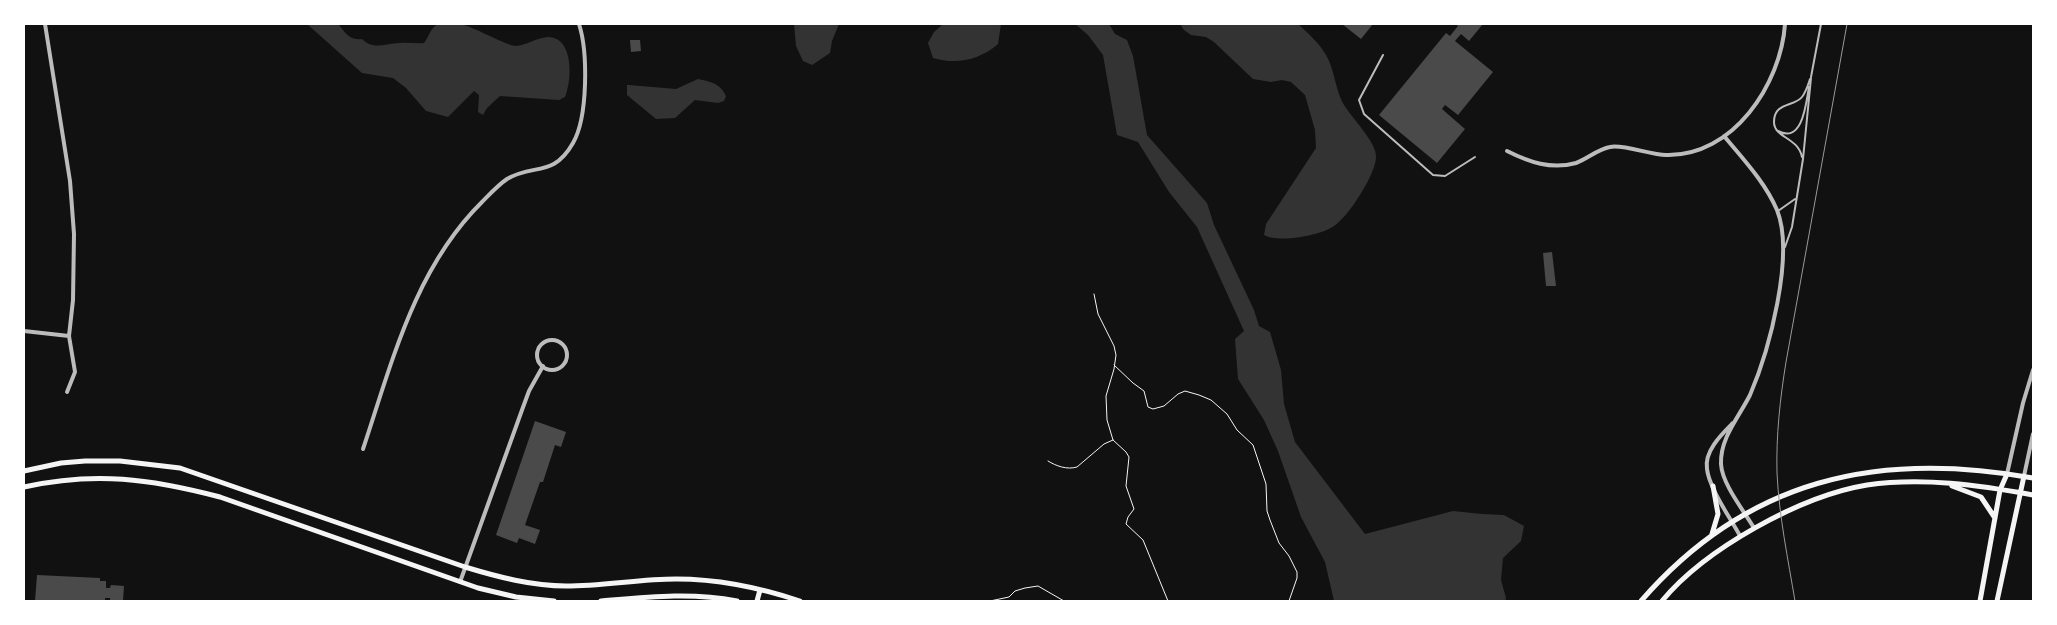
<!DOCTYPE html>
<style>
body{margin:0}
#map{position:relative;width:2057px;height:625px;overflow:hidden;background:#111;font-family:"Roboto Condensed",sans-serif}
canvas{display:block}
.frame{position:absolute;inset:0;border:25px solid #fff;pointer-events:none}
</style>
<div id="map">
<canvas width="2057" height="625"></canvas>
<div class="frame"></div>
</div>
<script>
const ctx = document.querySelector('canvas').getContext('2d');
ctx.lineJoin = 'round';
function paint(path, color) { ctx.fillStyle = color; ctx.fill(path, 'evenodd'); }
function trace(path, color, width, dash) { ctx.strokeStyle = color; ctx.lineWidth = width; ctx.lineCap = dash ? 'butt' : 'round'; ctx.setLineDash(dash || []); ctx.stroke(path); }
paint(new Path2D(`
 M307 24H338C345 31 348 41 362 39 374 51 386 43 400 43 408 42 416 44 424 43 428 38 430 30 435 26 456 12 494 42 515 46 526 46 537 37 549 37 574 38 572 81 565 97L559 100 500 96 487 108 483 115 478 112 479 95 474 91 448 117 426 111 406 88 393 78 362 73Z
 M794 24H839L832 41 830 53 812 65 803 61 796 46Z
 M943 24H1001L998 44C980 60 956 65 933 58L928 43 934 32Z
 M1075 24H1109L1115 34 1127 40 1133 56 1147 135 1207 203 1214 225 1254 310 1259 326 1270 332 1281 370 1284 404 1295 442 1365 534 1453 511 1482 514 1504 515 1524 526 1521 541 1503 558 1501 580 1506 598 1505 601H1334L1325 562 1301 517 1278 451 1264 420 1238 379 1235 339 1244 331 1197 227 1169 192 1138 142 1117 135 1103 55 1088 35Z
 M1180 24H1298C1308 33 1319 43 1326 55 1335 70 1335 90 1344 105 1352 118 1376 142 1376 156 1377 173 1348 217 1334 226 1320 236 1278 243 1264 235L1266 224 1316 148 1315 130 1305 95 1291 82 1282 80 1271 82 1253 79 1214 42 1206 37 1191 35 1184 30Z
 M698 79C711 82 720 83 726 96L724 101 718 103 695 100 675 118 656 119 627 95V85H629L676 89Z`), '#333');
paint(new Path2D(`
 M1342 24H1373L1361 39Z
 M1455 24H1483L1469 41 1461 34 1455 41 1493 72 1458 115 1445 105 1442 109 1465 129 1437 163 1379 115 1446 33 1450 36 1458 26Z
 M630 40H640L641 51 631 52Z
 M1552 252 1556 286H1546L1543 253Z
 M535 421 566 432 561 447 555 445 543 482H540L525 525 540 530 535 544 519 538 517 543 496 535Z
 M37 575 100 578V581H106V588H110L111 585 124 586 123 601 110 600V598H105V601H35Z`), '#4a4a4a');
trace(new Path2D(`
 M1094 294 1098 314 1114 346 1116 355 1114 369 1106 396 1107 420 1113 440 1126 452 1129 457 1126 486 1134 509 1128 517 1126 524 1143 540 1168 601
 M1114 365 1133 383 1144 391 1148 407 1153 409 1164 406 1178 394 1185 391 1199 395 1211 400 1227 414 1237 430 1253 445 1266 484 1267 511 1270 520 1279 543 1289 556 1297 572V578L1289 601
 M1048 461C1056 466 1067 470 1077 467L1104 444 1113 440
 M990 601 1009 597 1015 591 1025 588 1038 586 1064 601`), '#f5f5f5', 1);
trace(new Path2D(`
 M1383 55 1359 100 1364 114 1433 175 1445 176 1475 157
 M1811 77 1821 24
 M1778 131C1803 144 1806 103 1809 87
 M1802 157C1798 137 1774 138 1774 122 1774 102 1794 107 1802 97 1806 92 1808 85 1810 79
 M1778 211 1795 199
 M1785 247 1792 227 1803 159 1811 78`), '#bcbcbc', 2);
trace(new Path2D(`
 M45 24 70 181 74 234 73 300 69 336 75 372 67 392
 M1724 136C1743 159 1765 182 1777 210 1795 255 1769 351 1750 395 1739 417 1720 438 1721 464 1722 484 1744 511 1754 528
 M1507 151C1529 162 1551 170 1576 163 1587 159 1598 149 1610 147 1623 144 1651 155 1666 155 1733 157 1781 84 1785 24
 M24 331 69 336
 M537 355a15 15 0 1 1 30 0a15 15 0 1 1-30 0Z
 M1733 423C1722 434 1704 451 1707 469 1709 488 1731 519 1740 536
 M363 449C392 362 415 268 482 202 489 195 498 185 507 179 534 163 553 178 573 143 588 117 588 52 579 24
 M2007 474 2023 403 2033 370
 M2024 476 2033 434
 M460 582 522 410 529 391 543 366`), '#bcbcbc', 4);
trace(new Path2D(`
 M24 471 61 463 85 461H120L180 468 465 567C498 577 532 586 566 586 603 586 640 579 676 579 718 579 761 588 800 601
 M1952 486 1981 497 1995 518
 M24 487C95 471 151 479 220 497L478 588 516 597 554 601
 M1712 534 1718 514 1713 486
 M601 601C647 597 691 592 737 601
 M757 601 760 590
 M1641 601C1747 479 1877 450 2033 478
 M1662 601C1705 549 1800 496 1867 485 1922 477 1979 485 2033 495
 M1980 601 2000 490 2007 474
 M1997 601 2024 476`), '#f5f5f5', 5);
trace(new Path2D(`
 M1795 601C1788 559 1779 516 1777 473 1776 436 1780 399 1786 362L1847 24`), '#9a9a9a', 1);
</script>
